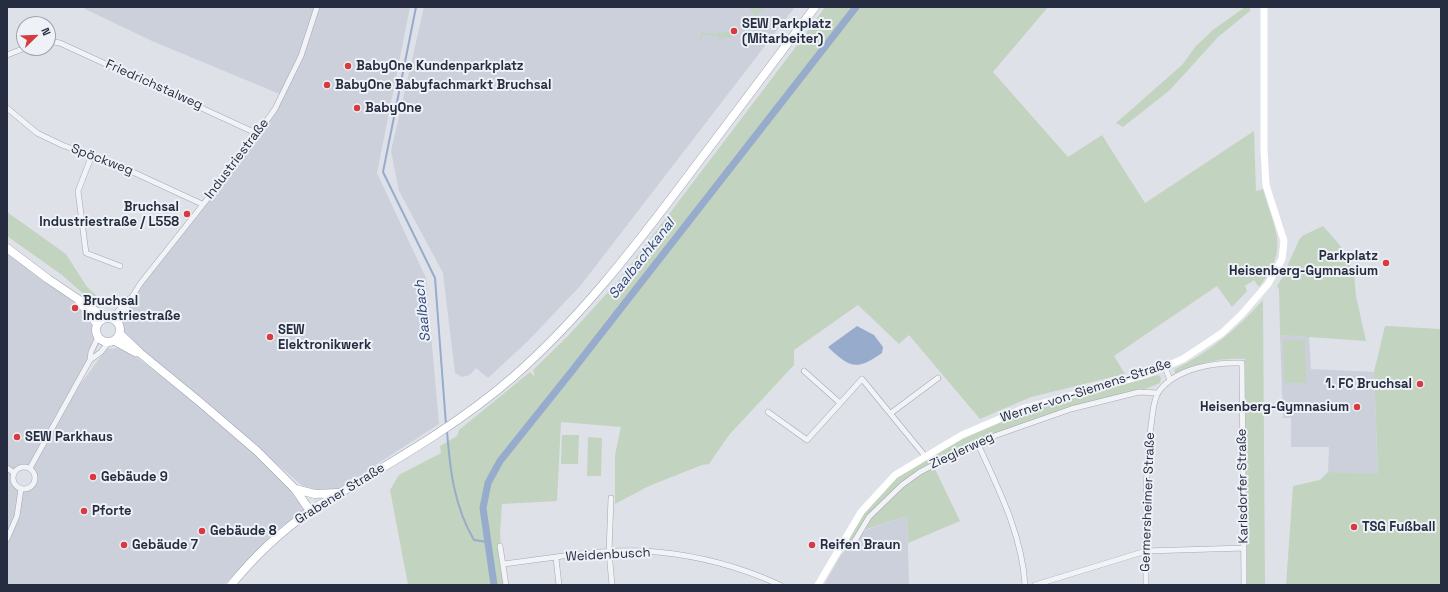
<!DOCTYPE html>
<meta charset="utf-8">
<style>
body{margin:0}
#map{position:relative;width:1448px;height:592px;overflow:hidden;background:#dfe1e9;font-family:"Space Grotesk",sans-serif}
canvas{display:block}
.frame{position:absolute;inset:0;border:8px solid #262d41;pointer-events:none}
.north{position:absolute;left:16px;top:16px;width:40px;height:40px;box-sizing:border-box;background:#eef1f6;border:1px solid #9ea3ae;border-radius:50%;rotate:67deg;font-size:11px;font-weight:700;line-height:16px;text-align:center;color:#262d41}
.north::after{content:'';display:block;margin:auto;width:14px;height:18px;background:#d73b41;clip-path:polygon(50% 0,100% 100%,50% 72%,0 100%)}
</style>
<div id="map">
<canvas width="1448" height="592"></canvas>
<div class="frame"></div>
<div class="north">N</div>
</div>
<script>
const ctx = document.querySelector('canvas').getContext('2d');
ctx.lineJoin = 'round';
function paint(path, color) { ctx.fillStyle = color; ctx.fill(path, 'evenodd'); }
function trace(path, color, width, dash) { ctx.strokeStyle = color; ctx.lineWidth = width; ctx.lineCap = dash ? 'butt' : 'round'; ctx.setLineDash(dash || []); ctx.stroke(path); }
function label(font, color, halo, rows, align = 'center') {
  ctx.font = font + ' "Space Grotesk",sans-serif'; ctx.lineWidth = 4; ctx.setLineDash([]); ctx.textBaseline = 'middle'; ctx.strokeStyle = halo; ctx.fillStyle = color; for (const [text, x, y, turn = 0] of rows) {
    ctx.save(); ctx.translate(x, y); ctx.rotate((+turn || 0) * Math.PI / 180); ctx.textAlign = isNaN(turn) ? turn : align; if (halo) ctx.strokeText(text, 0, 0); ctx.fillText(text, 0, 0); ctx.restore();
  }
}
paint(new Path2D(`
 M86 7H410L377 173 426 278 439 424 337 490 306 489 223 418 119 338 121 330 118 320 132 297 243 154 282 95 152 41 85 9Z
 M424 7H795L581 285 528 341 488 378 476 368 470 375 462 377 455 373 443 273 399 191 391 151Z
 M7 248 98 319 94 332 99 344 66 404 107 348 113 349 122 346 222 423 285 480 306 510 278 529 224 585H7V541L17 516 21 491 33 485 36 476 31 467 26 465H21L12 471 11 478 13 484 19 489 16 515 7 537Z
 M1280 335 1309 337 1311 369 1374 372 1378 475 1328 472 1329 447H1291V418H1283Z
 M907 516 909 585H824L841 555 866 530Z`), '#ccd0db');
paint(new Path2D(`
 M751 7H764L748 24 731 33 732 38 725 37 719 40 718 36 703 35 701 40 700 39 703 28V33C720 35 746 32 755 14L750 12Z
 M825 7H1048L993 72 1068 157 1102 135 1145 203 1254 131 1256 191 1263 189C1274 230 1291 248 1259 287L1254 280 1245 286 1247 291 1232 307 1217 286 1114 356 1125 374 1031 397 980 419 909 335 899 344 858 305 794 350V365L729 435 709 464 702 465 649 486 615 504V455L621 427 561 422 557 501 502 504 500 534 504 585H408L390 490 399 475 441 453 440 446 457 436 459 430 530 372 535 377 533 370 568 336 619 280 801 40Z
 M1245 7H1250V11L1218 37 1170 90 1123 127 1116 123 1182 65 1196 46 1213 30Z
 M7 212 66 254 87 287 97 296 100 303 97 306 62 275 7 236Z
 M1323 226 1339 244 1348 259 1354 274 1356 296 1366 341 1280 335 1279 289 1277 286 1282 278 1299 240 1302 236Z
 M1263 300 1265 585H1247L1245 359C1220 358 1200 362 1178 374L1174 372 1175 369C1210 352 1237 329 1263 300Z
 M1385 326 1441 329V585H1286L1293 486 1320 480 1328 472 1378 474 1374 372Z
 M1283 340H1305L1306 383H1284Z
 M1159 375 1161 378 1160 383C1131 396 1101 400 1072 409 1024 422 977 442 933 465L960 521 908 543 907 516 861 531 854 542 842 543 886 483 925 456 1025 408 1126 381Z
 M562 435H579L578 464H561Z
 M588 437 602 438 601 476H587Z`), '#c2d3bf');
paint(new Path2D(`
 M857 326 874 335 883 347 882 353C856 371 850 368 828 347Z`), '#97abcc');
trace(new Path2D(`
 M416 7 383 172 435 278 446 425
 M447 431C450 470 454 506 474 540L487 542`), '#97abcc', 2);
trace(new Path2D(`
 M494 585 483 508 488 483 500 461 572 371 856 7`), '#97abcc', 7);
const minor = new Path2D(`
 M48 41 60 43 258 134
 M7 55 25 48
 M7 108 37 133 62 145 124 168 202 204
 M92 155 78 191 86 253 120 266
 M112 318 129 299
 M119 324 132 297 140 284 243 154 275 109 301 56 317 7
 M90 360 101 352 108 343
 M1165 367 1170 380
 M804 371 840 403
 M768 412 807 440 862 379 925 456
 M891 413 938 378
 M977 442C998 488 1022 534 1025 585
 M13 478a11 11 0 1 1 22 0a11 11 0 1 1-22 0Z
 M7 468 13 472
 M30 468 90 360 91 352 98 337
 M611 498 609 552 612 585
 M7 539 17 516 21 489
 M842 543 849 545 854 542 869 517 902 485 920 472 977 442 1071 409 1139 392 1158 393
 M500 546 506 585
 M556 558 559 585
 M503 564C553 558 607 547 657 552 700 556 741 567 780 585
 M1035 585 1146 551 1244 548
 M1146 585C1146 530 1144 473 1152 418 1153 410 1154 398 1159 391 1177 368 1214 362 1242 363L1244 585`);
const primary = new Path2D(`
 M7 248 48 279 106 318
 M79 301 97 324
 M96 330a12 12 0 1 1 24 0a12 12 0 1 1-24 0Z
 M120 334 140 353 201 403 257 451 295 489 310 511
 M115 341 135 352
 M295 489 315 494 338 493
 M231 585C254 557 280 532 310 511 379 469 451 431 513 377 578 320 630 253 682 184 726 125 771 66 815 7`);
trace(minor, '#a4a7b3', 6);
trace(primary, '#9da4b5', 9);
trace(minor, '#f2f3f7', 5);
trace(new Path2D(`
 M818 585 861 512 895 475 962 435 1025 408 1145 375 1183 359 1222 333 1241 315 1268 284 1282 259 1284 241 1266 185 1264 150V7`), '#fff', 7);
trace(primary, '#fff', 8);
for (const [x, y, r, color] of [
 [734,31,4,"#d73b41"],
 [348,66,4,"#d73b41"],
 [327,85,4,"#d73b41"],
 [357,108,4,"#d73b41"],
 [187,214,4,"#d73b41"],
 [1386,263,4,"#d73b41"],
 [75,308,4,"#d73b41"],
 [270,337,4,"#d73b41"],
 [1420,384,4,"#d73b41"],
 [1357,407,4,"#d73b41"],
 [17,437,4,"#d73b41"],
 [93,477,4,"#d73b41"],
 [84,511,4,"#d73b41"],
 [1354,527,4,"#d73b41"],
 [202,531,4,"#d73b41"],
 [124,545,4,"#d73b41"],
 [812,545,4,"#d73b41"]
]) { const dot = new Path2D(); dot.arc(x, y, r, 0, 2 * Math.PI); ctx.fillStyle = color; ctx.fill(dot); trace(dot, '#eef1f6', 1.5); }
label('bold 13px', '#262d41', '#eef1f6', [
 ["SEW Parkplatz",742,24],
 ["(Mitarbeiter)",742,39],
 ["BabyOne Kundenparkplatz",356,66],
 ["BabyOne Babyfachmarkt Bruchsal",335,85],
 ["BabyOne",365,108],
 ["Bruchsal",179,207,"right"],
 ["Industriestraße / L558",179,222,"right"],
 ["Parkplatz",1378,256,"right"],
 ["Heisenberg-Gymnasium",1378,271,"right"],
 ["Bruchsal",83,301],
 ["Industriestraße",83,316],
 ["SEW",278,330],
 ["Elektronikwerk",278,345],
 ["1. FC Bruchsal",1412,384,"right"],
 ["Heisenberg-Gymnasium",1349,407,"right"],
 ["SEW Parkhaus",25,437],
 ["Gebäude 9",101,477],
 ["Pforte",92,511],
 ["TSG Fußball",1362,527],
 ["Gebäude 8",210,531],
 ["Gebäude 7",132,545],
 ["Reifen Braun",820,545]
], 'left');
label('13px', '#262d41', '#eef1f6', [
 ["Friedrichstalweg",154,85,24],
 ["Industriestraße",237,159,-53],
 ["Spöckweg",102,160,21],
 ["Werner-von-Siemens-Straße",1086,391,-18],
 ["Zieglerweg",962,451,-25],
 ["Karlsdorfer Straße",1243,486,-91],
 ["Grabener Straße",340,494,-32],
 ["Germersheimer Straße",1148,502,-88],
 ["Weidenbusch",608,555,-3]
]);
label('italic 14px', '#2e4778', '#eef1f6', [
 ["Saalbachkanal",642,259,-52],
 ["Saalbach",423,311,-96]
]);
</script>
